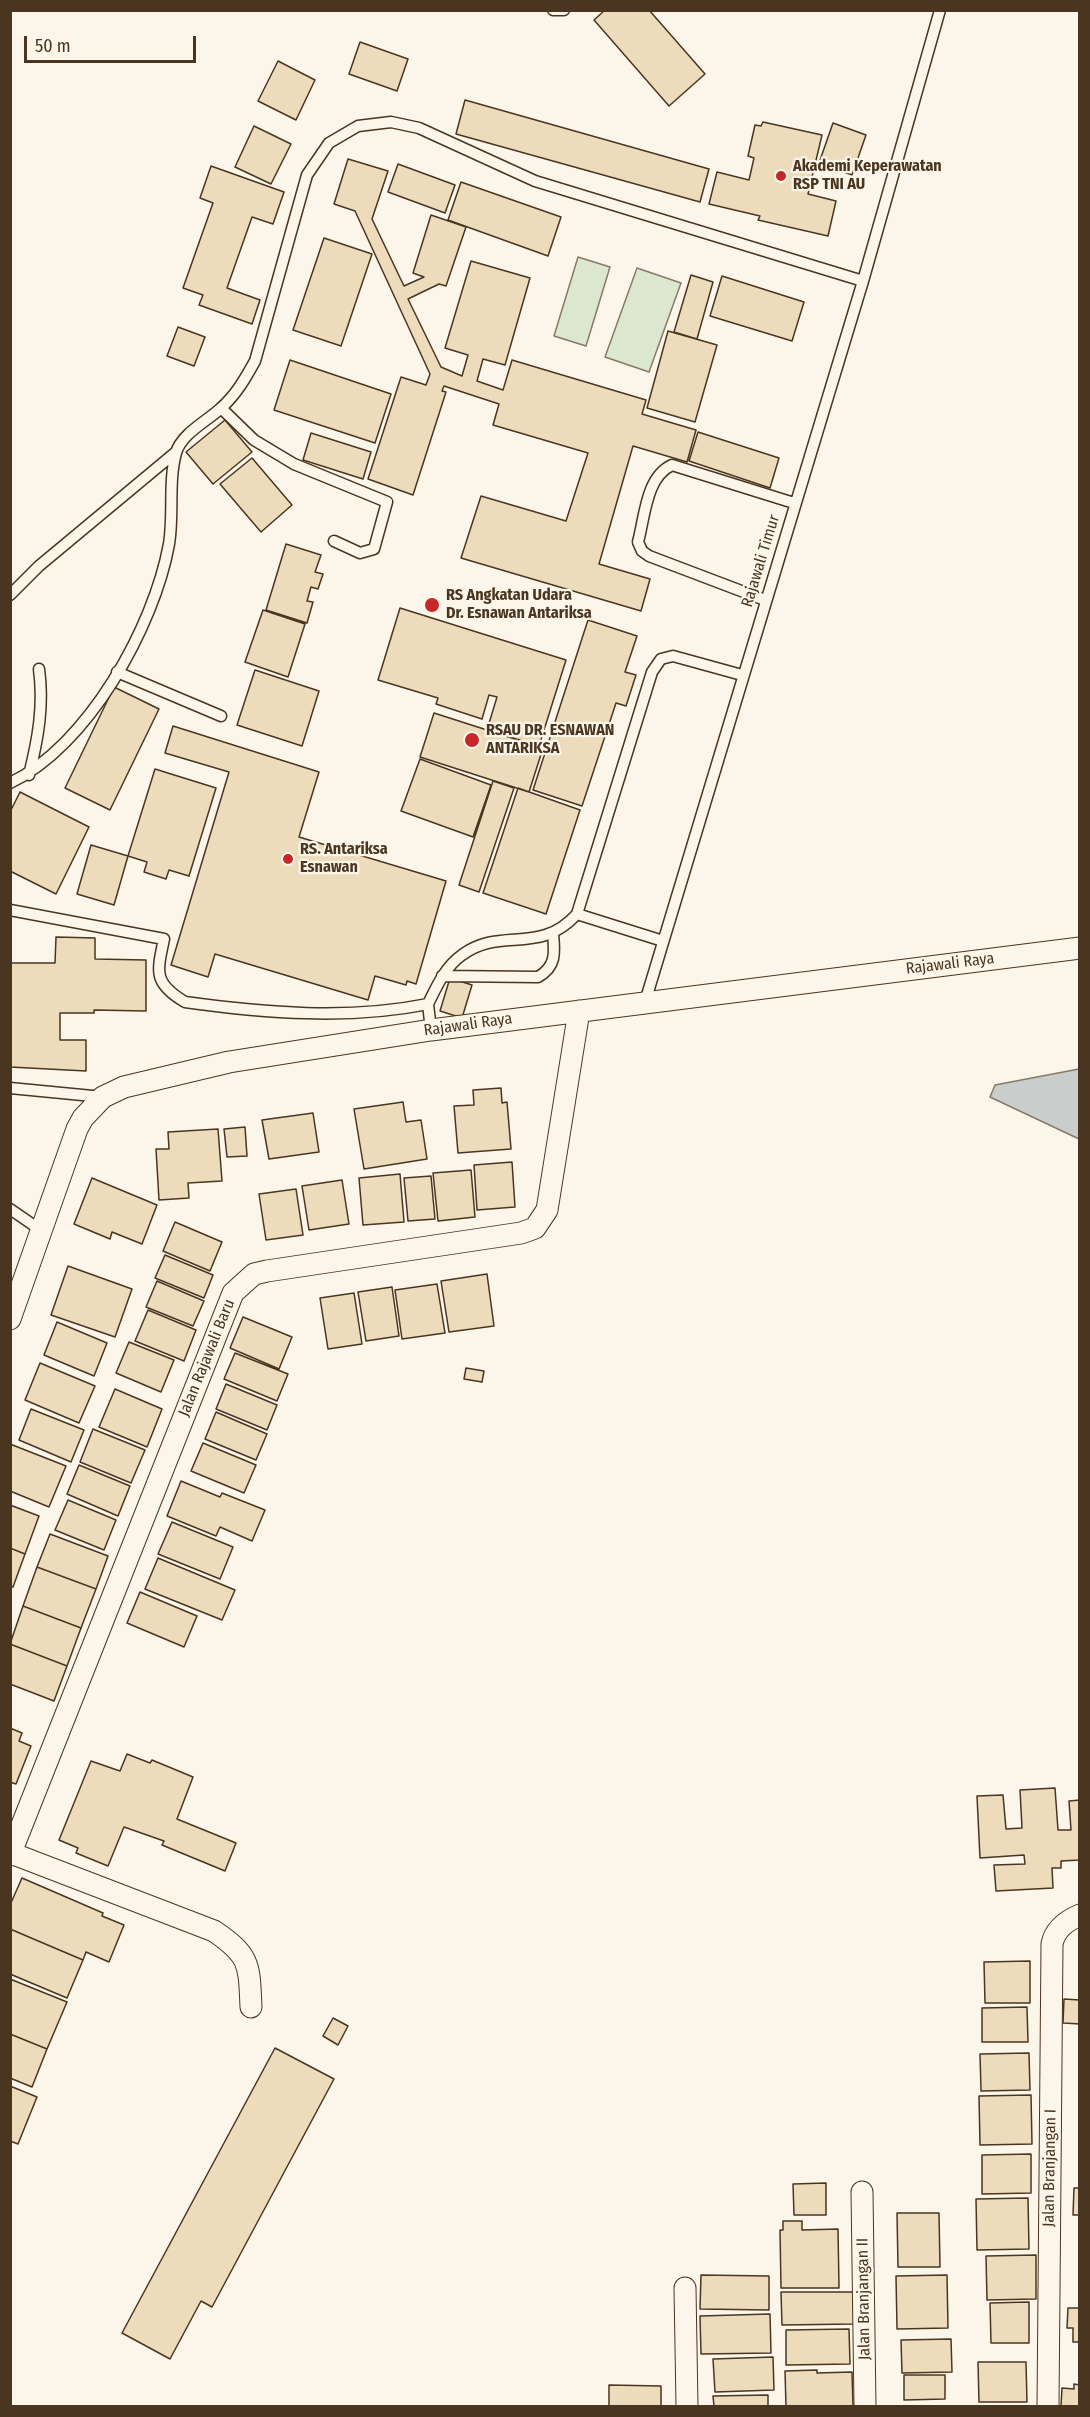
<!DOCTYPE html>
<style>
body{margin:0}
#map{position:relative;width:1090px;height:2417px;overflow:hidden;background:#fbf6e9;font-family:"Fira Sans Condensed",sans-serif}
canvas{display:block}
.frame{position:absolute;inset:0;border:12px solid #4a3520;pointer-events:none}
.scale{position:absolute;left:24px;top:36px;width:172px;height:27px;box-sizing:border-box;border:3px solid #4a3520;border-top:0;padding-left:8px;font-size:18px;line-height:21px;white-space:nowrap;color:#4a3520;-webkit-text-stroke:4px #fbf6e9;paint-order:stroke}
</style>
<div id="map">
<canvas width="1090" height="2417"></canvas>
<div class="frame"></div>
<div class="scale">50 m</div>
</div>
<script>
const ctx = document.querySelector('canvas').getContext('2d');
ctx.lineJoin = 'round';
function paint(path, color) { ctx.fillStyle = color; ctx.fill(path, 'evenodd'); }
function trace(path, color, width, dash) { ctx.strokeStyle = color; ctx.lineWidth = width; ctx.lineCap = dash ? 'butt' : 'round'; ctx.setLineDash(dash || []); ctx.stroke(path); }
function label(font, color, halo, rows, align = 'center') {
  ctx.font = font + ' "Fira Sans Condensed",sans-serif'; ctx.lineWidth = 4.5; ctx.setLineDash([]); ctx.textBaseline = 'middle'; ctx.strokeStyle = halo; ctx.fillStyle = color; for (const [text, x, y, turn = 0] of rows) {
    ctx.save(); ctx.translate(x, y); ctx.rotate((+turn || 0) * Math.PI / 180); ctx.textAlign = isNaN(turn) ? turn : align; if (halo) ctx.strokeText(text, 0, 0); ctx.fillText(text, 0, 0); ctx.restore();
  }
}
const green = new Path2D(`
 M578 257 610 267 586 346 554 336Z
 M637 268 681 283 649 372 605 357Z`);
paint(green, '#dce7d0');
trace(green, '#887966', 1.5);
const water = new Path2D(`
 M1079 1069V1139L990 1097 995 1085Z`);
paint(water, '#c9cecd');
trace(water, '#887966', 1.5);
const building = new Path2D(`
 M605 10H649L705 74 669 106 594 20Z
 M360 42 408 59 397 91 349 74Z
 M278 61 315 80 296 120 258 101Z
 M465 100 709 169 700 202 456 134Z
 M763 122 822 135 808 194 836 201 828 236 758 220 760 216 709 204 717 172 749 180 754 158 748 156 755 125 761 126Z
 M833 123 866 135 852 175 819 163Z
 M254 126 291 144 271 184 235 167Z
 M348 159 388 171 372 219 404 286 424 277 413 273 431 215 466 227 446 286 439 284 408 299 441 367 462 376 468 355 445 348 471 261 530 278 505 365 483 359 477 381 503 390 512 360 646 400 642 414 696 430 687 462 633 446 599 564 650 579 641 611 461 558 481 496 566 521 588 453 493 425 499 404 444 386 442 391 446 392 413 495 368 479 401 377 426 385 430 374 355 211 334 204Z
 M398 164 455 185 445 213 388 192Z
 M211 166 284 192 273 224 252 217 227 288 260 300 252 324 199 305 203 295 183 288 213 203 200 198Z
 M461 182 561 217 548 256 448 220Z
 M324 238 372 254 341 346 293 330Z
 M691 275 713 282 697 339 674 332Z
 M722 276 804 302 792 341 710 316Z
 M178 327 205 337 194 366 167 356Z
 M668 331 717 345 695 422 647 408Z
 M290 360 391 394 375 443 274 410Z
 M225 420 252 452 213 484 186 452Z
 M698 432 779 458 770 488 689 461Z
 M311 433 371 452 363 479 303 460Z
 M252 458 292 505 261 532 220 484Z
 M286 544 321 555 315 572 323 574 318 589 311 587 307 601 313 602 307 623 266 610Z
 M400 608 566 660 539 746 487 730 497 697 489 695 482 719 436 704 438 698 378 680Z
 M263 610 305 624 288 677 245 662Z
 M588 620 637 636 625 672 636 675 626 706 616 703 582 806 533 790Z
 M255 670 319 691 302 746 237 725Z
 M114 687 159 709 110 810 65 788Z
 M434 713 543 748 529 792 420 757Z
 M173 726 319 772 299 837 446 881 416 984 407 981 406 985 375 976 368 1000 215 954 208 977 171 965 229 772 165 753Z
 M420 759 491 785 473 837 401 811Z
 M155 769 216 788 189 876 169 870 166 879 144 872 147 862 128 856Z
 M493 781 514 788 479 892 459 885Z
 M518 788 580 810 546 914 483 893Z
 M20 792 89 827 56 894 10 871V812Z
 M91 845 128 856 114 905 77 894Z
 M56 937 95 938V959L146 960V1011L94 1010V1013H60V1040H86V1071L10 1067V963H55Z
 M450 978 472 985 462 1018 440 1011Z
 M501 1088 502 1103 507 1102 511 1149 458 1153 454 1106 474 1105 473 1090Z
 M403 1102 406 1122 421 1120 427 1159 364 1169 354 1109Z
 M313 1113 319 1152 269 1159 262 1120Z
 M245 1127 247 1156 227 1157 224 1129Z
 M218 1129 222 1181 188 1183 189 1198 159 1200 156 1149H169L168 1132Z
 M512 1162 515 1207 477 1210 474 1165Z
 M471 1170 475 1217 438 1221 433 1173Z
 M400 1174 404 1222 363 1225 359 1178Z
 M431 1176 435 1219 408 1221 404 1178Z
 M92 1178 157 1205 142 1244 112 1232 110 1239 74 1224Z
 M342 1180 349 1224 309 1230 302 1186Z
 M296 1189 303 1235 266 1240 259 1194Z
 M175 1222 222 1242 210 1271 163 1251Z
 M165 1255 213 1275 204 1298 155 1278Z
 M68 1266 132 1289 115 1337 51 1315Z
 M487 1274 494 1326 449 1332 441 1281Z
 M157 1281 204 1301 193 1326 146 1307Z
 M437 1284 445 1333 402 1339 395 1290Z
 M392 1287 399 1336 366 1341 358 1292Z
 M354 1293 362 1344 328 1349 320 1298Z
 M148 1310 196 1330 184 1361 135 1341Z
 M243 1317 292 1337 279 1369 230 1348Z
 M57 1322 107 1343 94 1376 44 1355Z
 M129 1342 174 1360 161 1392 116 1373Z
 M235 1353 288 1374 277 1401 224 1379Z
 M40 1363 95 1386 79 1423 25 1400Z
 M466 1368 484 1371 482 1382 464 1379Z
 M226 1384 277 1405 267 1430 216 1409Z
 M115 1389 162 1409 147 1447 99 1427Z
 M31 1409 84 1430 71 1462 19 1440Z
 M216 1412 267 1434 256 1460 205 1439Z
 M93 1429 145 1450 131 1483 80 1462Z
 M203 1443 256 1465 244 1493 191 1471Z
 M10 1444 66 1466 49 1507 10 1491Z
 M79 1465 130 1486 118 1516 67 1494Z
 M181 1481 220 1497 222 1493 265 1510 252 1541 220 1527 216 1536 167 1516Z
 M68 1500 116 1520 104 1550 55 1530Z
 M10 1505 39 1516 25 1554 10 1548Z
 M172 1522 233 1547 220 1579 158 1554Z
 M50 1534 108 1556 96 1589 37 1567Z
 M10 1548 25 1554 13 1587 10 1586Z
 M158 1558 235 1590 222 1620 145 1589Z
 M37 1567 96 1589 81 1628 23 1606Z
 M140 1592 197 1616 184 1647 127 1623Z
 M23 1606 81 1628 67 1666 10 1644Z
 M10 1644 67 1666 54 1701 10 1684Z
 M10 1728 22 1733 19 1741 31 1746 16 1784 10 1782Z
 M127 1754 150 1763 152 1760 193 1777 177 1819 236 1843 225 1871 162 1845 164 1841 124 1827 108 1866 76 1853 78 1848 59 1840 91 1761 120 1771Z
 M1055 1788 1058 1830H1071L1069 1801 1080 1800V1860L1061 1861V1868H1052L1053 1888 996 1891 994 1865 1025 1864 1024 1855 980 1858 977 1796 1003 1795 1006 1829 1022 1828 1020 1790Z
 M22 1878 103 1913 102 1916 124 1925 109 1962 86 1952 83 1960 10 1929V1905Z
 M10 1929 83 1960 67 1998 10 1974Z
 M1030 1961V2003H985L984 1962Z
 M10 1979 67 2002 47 2049 10 2034Z
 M1064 1999 1080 2000V2024L1063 2023Z
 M1027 2007 1028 2042H982V2008Z
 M333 2018 348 2026 338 2045 323 2036Z
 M10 2034 47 2049 32 2087 10 2078Z
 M275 2048 334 2079 212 2307 201 2301 170 2359 122 2333Z
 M1029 2053 1030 2090 981 2091 980 2054Z
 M10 2086 37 2097 18 2144 10 2141Z
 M1031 2095 1032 2144 980 2145 979 2096Z
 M1031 2154V2193L982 2194V2155Z
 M826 2183V2215H794L793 2184Z
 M1074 2188H1080V2215H1073Z
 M1028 2198 1029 2249 977 2250 976 2199Z
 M897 2213H939L940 2267H898Z
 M783 2221H802V2230L838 2229 839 2288H781L780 2230H783Z
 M1036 2255V2299L987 2300 986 2256Z
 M701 2275 769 2276V2310L700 2309Z
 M947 2275 948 2328 897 2329 896 2276Z
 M781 2292H853L854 2324 782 2325Z
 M1029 2302V2343H991L990 2303Z
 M1068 2308H1080V2342H1073V2328H1067Z
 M770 2314 771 2353 701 2354 700 2316Z
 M849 2329 850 2364 786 2365V2330Z
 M951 2339 952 2372 902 2373 901 2340Z
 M773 2357 774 2390 715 2392 713 2359Z
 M978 2362H1026L1027 2402H979Z
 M817 2370V2373L852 2372 853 2406H786L785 2371Z
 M904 2375H945V2399L904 2400Z
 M1074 2384 1080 2385V2406H1061L1062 2388 1074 2389Z
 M609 2385 661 2386V2406H609Z
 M768 2395V2406H714L713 2396Z`);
paint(building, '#ecdcbc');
trace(building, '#4a3520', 1.5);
const service = new Path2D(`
 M553 10H564
 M221 408 254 440 294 464 387 502 374 549 360 553 334 541
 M10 595 39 566 176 452
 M765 600 649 556 642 551 638 542C645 516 646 477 672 465L794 503
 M117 672 221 716
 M29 775C38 739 44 706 39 669
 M10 783C88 746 154 627 169 544 174 515 168 482 176 453 181 434 207 421 220 409 236 395 245 379 255 361L307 175 329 143 358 126 391 122 419 128 535 181 863 281
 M10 910 164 939C157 972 153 983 185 1002 264 1013 349 1020 428 1004L431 1030
 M577 914 663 941
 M442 976 538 977C556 967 555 953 553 934
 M645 1002 863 281 940 10
 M428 1004C437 986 445 967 462 955 501 926 539 956 577 914L652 672 661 659 673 656 742 675
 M10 1088 103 1097
 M10 1209 42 1231`);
const minor = new Path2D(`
 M10 1319 77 1129 83 1118 103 1097 124 1087 229 1062 431 1030 1080 948
 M11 1853 214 1931C251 1956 249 1965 251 2007
 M10 1855 233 1293 254 1274 267 1271 521 1233 535 1228 547 1210 579 1011
 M862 2192 865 2406
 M685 2288 687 2406
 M1048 2406 1052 1944C1055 1929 1066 1921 1080 1915`);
trace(service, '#4a3520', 13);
trace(minor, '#4a3520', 23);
trace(service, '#fbf6e9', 10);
trace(minor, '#fbf6e9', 21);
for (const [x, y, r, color] of [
 [781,176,6,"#c62828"],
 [432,605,8,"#c62828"],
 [472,740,8,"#c62828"],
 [288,859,6,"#c62828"]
]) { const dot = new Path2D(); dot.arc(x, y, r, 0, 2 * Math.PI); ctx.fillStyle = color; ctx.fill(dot); trace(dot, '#fbf6e9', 2); }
label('bold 16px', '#4a3520', '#fbf6e9', [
 ["Akademi Keperawatan",793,167],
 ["RSP TNI AU",793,185],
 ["RS Angkatan Udara",446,596],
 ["Dr. Esnawan Antariksa",446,614],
 ["RSAU DR. ESNAWAN",486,731],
 ["ANTARIKSA",486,749],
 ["RS. Antariksa",300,850],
 ["Esnawan",300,868]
], 'left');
label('16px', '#4a3520', '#fbf6e9', [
 ["Rajawali Timur",761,561,-73],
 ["Rajawali Raya",950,964,-7],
 ["Rajawali Raya",468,1025,-8],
 ["Jalan Rajawali Baru",207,1358,-68],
 ["Jalan Branjangan I",1050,2168,-89],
 ["Jalan Branjangan II",864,2299,-91]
]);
</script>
